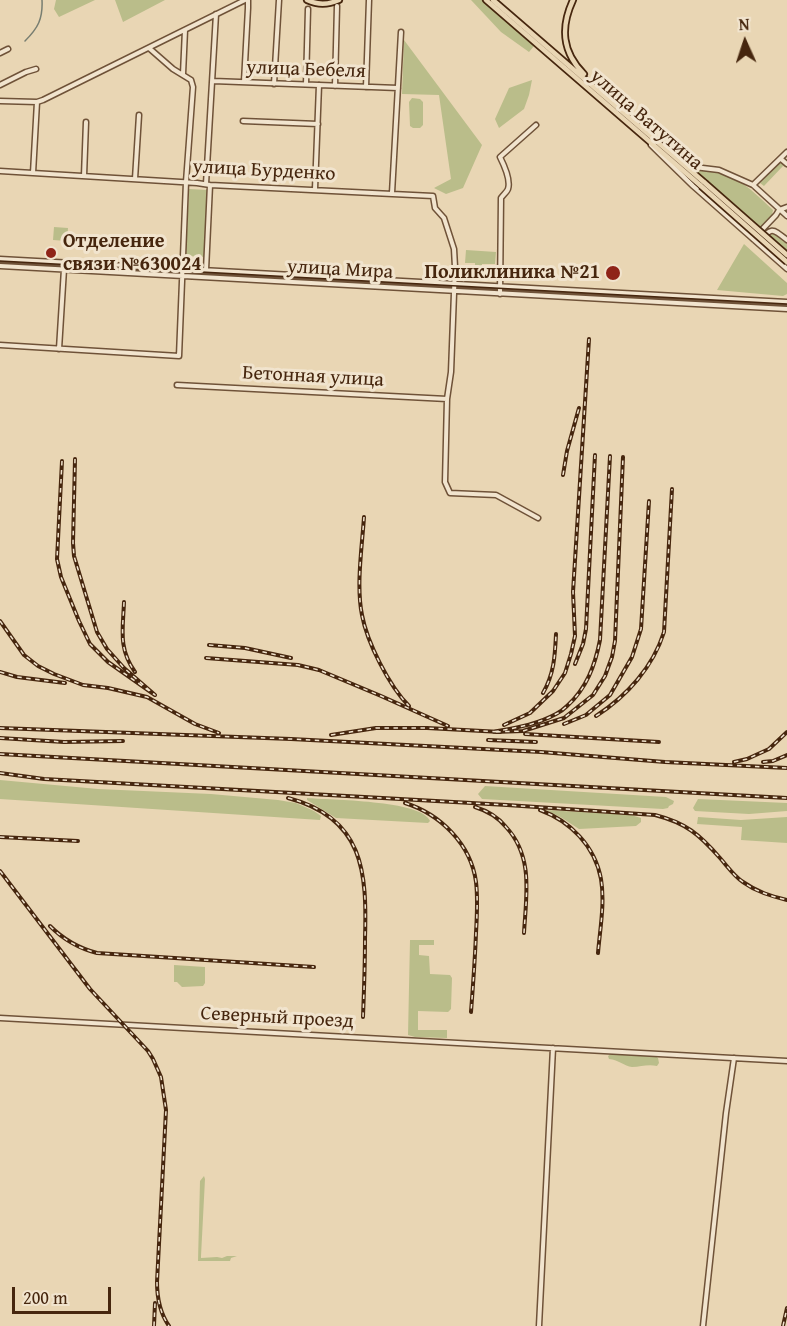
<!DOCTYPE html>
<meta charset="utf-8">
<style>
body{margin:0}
#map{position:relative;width:787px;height:1326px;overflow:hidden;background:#e9d6b4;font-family:"Gentium Book Plus",serif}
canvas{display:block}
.north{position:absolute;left:715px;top:12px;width:60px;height:60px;-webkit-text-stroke:4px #f1e4ce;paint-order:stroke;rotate:357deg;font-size:16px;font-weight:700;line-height:24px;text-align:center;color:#46260e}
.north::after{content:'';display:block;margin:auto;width:21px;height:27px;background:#46260e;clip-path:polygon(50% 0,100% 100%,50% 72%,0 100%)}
.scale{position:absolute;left:12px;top:1287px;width:99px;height:27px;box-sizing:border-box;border:3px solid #46260e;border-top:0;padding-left:8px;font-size:18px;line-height:21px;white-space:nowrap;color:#46260e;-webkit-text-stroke:4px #f1e4ce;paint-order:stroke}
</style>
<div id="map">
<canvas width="787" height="1326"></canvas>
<div class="north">N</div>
<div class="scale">200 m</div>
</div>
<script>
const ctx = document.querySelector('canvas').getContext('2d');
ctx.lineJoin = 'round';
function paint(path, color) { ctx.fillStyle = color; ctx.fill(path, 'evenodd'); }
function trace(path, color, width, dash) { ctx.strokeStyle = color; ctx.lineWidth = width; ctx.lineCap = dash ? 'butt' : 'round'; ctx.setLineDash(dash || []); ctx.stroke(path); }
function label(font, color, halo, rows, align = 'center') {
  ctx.font = font + ' "Gentium Book Plus",serif'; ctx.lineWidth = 6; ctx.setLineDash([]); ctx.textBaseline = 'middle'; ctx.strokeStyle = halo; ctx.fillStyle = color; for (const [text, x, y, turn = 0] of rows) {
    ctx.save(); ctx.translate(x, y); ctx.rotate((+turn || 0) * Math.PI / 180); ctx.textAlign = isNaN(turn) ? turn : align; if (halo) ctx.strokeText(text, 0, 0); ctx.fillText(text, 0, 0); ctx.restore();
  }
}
paint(new Path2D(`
 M56 0H95L59 17 54 9Z
 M115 0H165L123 22Z
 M471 0H482L534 46 529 52 501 32Z
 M404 40 482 145 463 188 446 194 434 188 451 179 439 95 402 94Z
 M532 80 529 95 524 109 499 128 495 119 509 88Z
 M412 98 420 99 423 102V125L420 128H413L410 126 409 102Z
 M782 162 787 166 785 167 783 166 764 186 760 183 779 163Z
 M694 169C734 171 745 184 773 210L772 215 761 229Z
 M189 189 208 190 205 257 186 256Z
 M54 227 68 228 67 241 53 240Z
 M774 232 787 242V252L769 237Z
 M744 244 787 283V294L783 296 717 290Z
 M466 250 496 252 495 264H482V276H475V263H465Z
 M0 780 98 789 211 794 278 800 296 803 314 811 321 816 320 820 0 799Z
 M485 786 666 797 674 801 673 804 669 806 668 808 663 809 482 799 478 794Z
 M307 798C329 800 422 800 430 821L428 823 336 818 307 800Z
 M698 799 787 803V811L749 814 695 811 693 808Z
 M546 810 631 815 641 818V822L636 826 579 829 562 818Z
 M698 817 741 820 787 817V843L741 840 742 827 697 824Z
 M410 940H434V945H419V955L429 956 430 974 450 975 452 978 451 1009 448 1012 418 1011V1030H447V1038L415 1037 408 1035Z
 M174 965 205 967V983L203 986 182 987 177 982H174Z
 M611 1054 655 1056 658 1058 659 1063 657 1066C647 1064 641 1067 632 1067 624 1066 619 1060 609 1059L608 1056Z
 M204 1176 205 1179 201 1256V1258L217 1257 222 1258 227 1256H237L231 1258 230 1261H198L200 1181Z`), '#babd8a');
trace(new Path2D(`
 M25 41C38 28 43 19 42 0`), '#787e71', 1.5);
const minor = new Path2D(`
 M0 53 8 49
 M183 74 185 30
 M213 81 398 88
 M244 82 248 8V0
 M274 84 279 0
 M306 84 308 9
 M0 85 26 72 36 69
 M335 86 337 6
 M366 87 369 0
 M0 101 37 102 43 100 245 0
 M243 121 318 124
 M651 145 693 186 787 269
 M781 159 787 164
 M686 166 719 170 753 185 787 216
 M0 171 197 183 210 185 433 196 435 208 444 218 454 249 455 267 451 372 447 399 445 482 450 493 496 495 538 518
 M33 173 37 102
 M84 176 86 122
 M135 179 139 115
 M206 184 216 14
 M753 185 787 152
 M315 189 319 85
 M392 193 401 32
 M753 239 776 215 779 210 787 207
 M759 241C772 227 772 228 787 240
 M0 259 787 302
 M0 266 787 309
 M206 270 210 185
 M500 294 501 198C503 195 507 192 508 189 511 180 504 165 500 157L536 125
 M0 345 179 356 186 182 193 87 191 80 173 69 149 48
 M59 349 64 269
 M177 385 447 399
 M0 1018 787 1061
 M539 1326 553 1048
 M703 1326 726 1113 734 1058`);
const major = new Path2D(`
 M307 0C318 5 327 5 339 0
 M486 0 701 186
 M493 0 705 183
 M573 0C560 28 562 52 584 74`);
trace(minor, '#6f5238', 7);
trace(major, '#46260e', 8);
trace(minor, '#f1e4ce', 4);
trace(major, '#e9d6b4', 4.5);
trace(new Path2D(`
 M0 261 787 304`), '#46260e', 1.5);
const rail = new Path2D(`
 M610 456 600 640C595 665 587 688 567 706 564 709 560 712 556 714 536 725 514 728 493 732L523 731 564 718 593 695 605 676 612 657 615 641 623 457
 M62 461 57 559 61 577 79 621 90 644 108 662 155 695 124 668 107 649 97 632 74 556 73 543 75 459
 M563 475 567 451 579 408
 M364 517C362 547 356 586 362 615 367 642 389 686 409 706
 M124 602C123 629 118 648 135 672
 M0 621 24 655 38 666 54 674 83 685 108 688 147 697 195 724 219 733
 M209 645 245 648 291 658
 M206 658 298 665 319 670 381 696 448 726
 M575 664 583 644 586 629 595 455
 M0 672 17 677 65 683
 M543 693C554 674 555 656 556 634
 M596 716C627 696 653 667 664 632L672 489
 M564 724 586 715 610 695 632 657 641 629 649 501
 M504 725 530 713 553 691 565 673 571 654 575 636 573 592 589 339
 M0 728 291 739 541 752 665 762 787 768
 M525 734 659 742
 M331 735 376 728H427L501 732
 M0 738 64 742 123 741
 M488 740 536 742
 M0 754 787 798
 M734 762 747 759 769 749 787 732
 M763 762 773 761 787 755
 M0 773 44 779 507 805 655 815C686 823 699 834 720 858 728 867 734 876 743 882 757 892 771 896 787 900
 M288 798C364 818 367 872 365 939 365 965 364 991 363 1017
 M405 803C440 814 471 844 476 882 478 898 477 916 476 933 475 959 473 986 471 1012
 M475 807C488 811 498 817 506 827 534 857 526 896 524 933
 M540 810C570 821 595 846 601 879 605 903 600 929 598 953
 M0 837 78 841
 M0 871 90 989 148 1051 153 1059 161 1077 166 1110 157 1282C157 1298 160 1313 169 1326
 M50 926C64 940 78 948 97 953L314 967
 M154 1326 155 1303
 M783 1326 787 1308`);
trace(rail, '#46260e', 4);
trace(rail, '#f1e4ce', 1.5, [4.5]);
const majorBridge = new Path2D(`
 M705 183 787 255
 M701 186 787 262`);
trace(majorBridge, '#46260e', 8, []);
trace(majorBridge, '#e9d6b4', 4.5);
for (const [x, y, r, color] of [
 [51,253,6,"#8f2418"],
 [613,273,8,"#8f2418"]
]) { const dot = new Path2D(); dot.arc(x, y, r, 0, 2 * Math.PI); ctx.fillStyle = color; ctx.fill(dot); trace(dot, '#f1e4ce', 2); }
label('20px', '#46260e', '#f1e4ce', [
 ["улица Бебеля",306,70,2],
 ["улица Ватутина",646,120,41],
 ["улица Бурденко",264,171,3],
 ["улица Мира",340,270,3],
 ["Бетонная улица",313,377,3],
 ["Северный проезд",277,1018,3]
]);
label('bold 20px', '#46260e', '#f1e4ce', [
 ["Отделение",63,242],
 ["связи №630024",63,265],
 ["Поликлиника №21",600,273,"right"]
], 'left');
</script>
